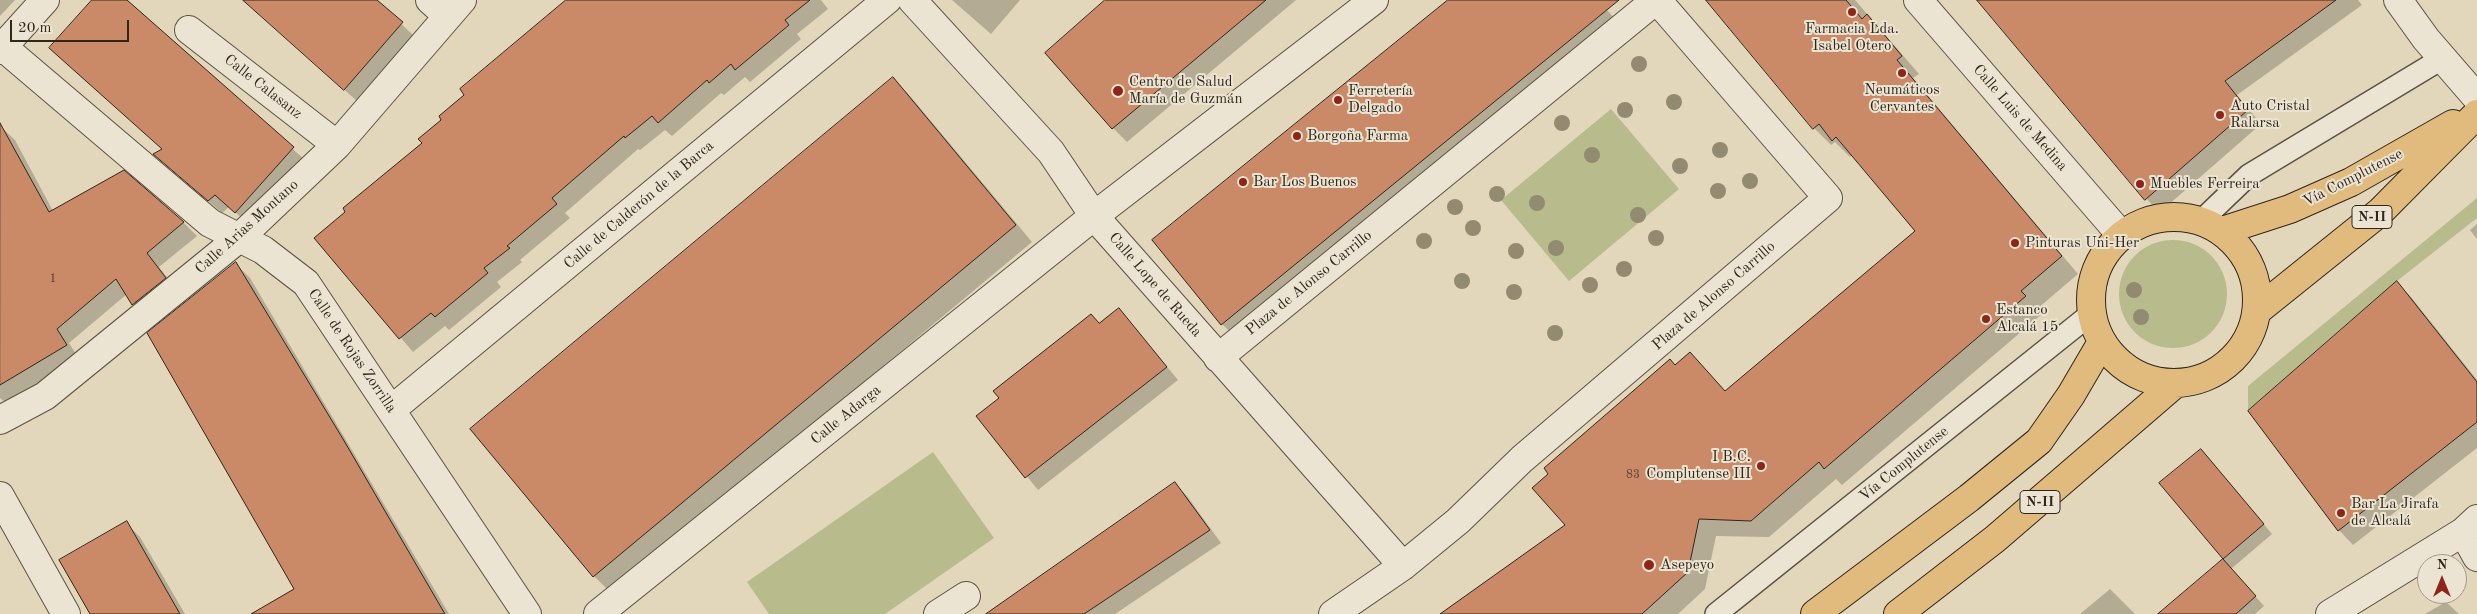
<!DOCTYPE html>
<meta charset="utf-8">
<style>
body{margin:0}
#map{position:relative;width:2477px;height:614px;overflow:hidden;background:#e2d6bb;font-family:"Old Standard TT",serif}
canvas{display:block}
.north{position:absolute;left:2417px;top:554px;width:50px;height:50px;box-sizing:border-box;background:#ece4d3;border:1px solid #a19889;border-radius:50%;rotate:0deg;font-size:14px;font-weight:700;line-height:20px;text-align:center;color:#30261a}
.north::after{content:'';display:block;margin:auto;width:18px;height:22px;background:#8f2418;clip-path:polygon(50% 0,100% 100%,50% 72%,0 100%)}
.scale{position:absolute;left:10px;top:20px;width:119px;height:22px;box-sizing:border-box;border:2px solid #30261a;border-top:0;padding-left:6px;font-size:15px;line-height:18px;white-space:nowrap;color:#30261a;-webkit-text-stroke:4px #ece4d3;paint-order:stroke}
</style>
<div id="map">
<canvas width="2477" height="614"></canvas>
<div class="north">N</div>
<div class="scale">20 m</div>
</div>
<script>
const ctx = document.querySelector('canvas').getContext('2d');
ctx.lineJoin = 'round';
function paint(path, color) { ctx.fillStyle = color; ctx.fill(path, 'evenodd'); }
function trace(path, color, width, dash) { ctx.strokeStyle = color; ctx.lineWidth = width; ctx.lineCap = dash ? 'butt' : 'round'; ctx.setLineDash(dash || []); ctx.stroke(path); }
function label(font, color, halo, rows, align = 'center') {
  ctx.font = font + ' "Old Standard TT",serif'; ctx.lineWidth = 4; ctx.setLineDash([]); ctx.textBaseline = 'middle'; ctx.strokeStyle = halo; ctx.fillStyle = color; for (const [text, x, y, turn = 0] of rows) {
    ctx.save(); ctx.translate(x, y); ctx.rotate((+turn || 0) * Math.PI / 180); ctx.textAlign = isNaN(turn) ? turn : align; if (halo) ctx.strokeText(text, 0, 0); ctx.fillText(text, 0, 0); ctx.restore();
  }
}
paint(new Path2D(`
 M1611 109 1679 189 1569 281 1501 200Z
 M2477 198V218L2397 281 2248 411V386Z
 M2119 294a54 54 0 1 1 108 0a54 54 0 1 1-108 0Z
 M933 452 994 538 885 614H769L747 582Z`), '#b8bc8d');
paint(new Path2D(`
 M0 0H15L0 16Z
 M93 0H125L305 160 249 224 229 207 222 213 155 154 163 149Z
 M243 0H376L414 36 357 101Z
 M581 0H821L828 9 797 34 801 39 750 82 745 77 724 95 721 93 672 136 665 130 640 150 638 149 565 213 570 218 520 260 522 262 497 282 501 287 449 330 445 326 413 352 316 238 423 143 443 120Z
 M952 0H1020L991 34Z
 M1106 0H1296L1127 142 1113 128Z
 M1450 0H1598L1623 28 1239 341 1222 324Z
 M1707 0H1855L1919 74 1913 78 2078 274 2037 309 2042 314 1842 485 1836 479 1769 537 1716 536 1705 589 1678 614H1441L1566 525 1675 366 1690 353 1726 392 1917 231 1852 155 1850 157 1835 142 1831 145 1814 128Z
 M1978 0H2358L2362 5 2237 95 2261 124 2159 213Z
 M893 78 910 96 1032 242 611 593 594 576Z
 M1 127 15 140 53 211 183 222 197 236 159 267 178 292 146 318 133 305 127 294 69 343 79 359 6 403 0 398Z
 M2477 224V239L2470 230Z
 M236 264 250 278 449 614H253L296 589Z
 M2397 283 2411 297 2477 380V448L2353 545 2339 530Z
 M1119 309 1178 380 1038 490 978 416Z
 M2210 460 2272 534 2231 569 2264 606 2255 614H2160L2224 559 2161 483Z
 M1175 484 1187 496 1221 543 1115 614H1026Z
 M126 523 140 537 185 614H92Z
 M2110 589 2135 614H2080Z
 M2446 602 2459 614H2425Z`), '#0003');
const building = new Path2D(`
 M92 0H127L294 147 235 213 215 195 208 201 153 154 162 149 49 48Z
 M243 0H377L403 22 344 90Z
 M566 0H810L785 20 789 25 735 70 731 64 709 83 707 80 658 123 652 116 625 138 624 136 552 198 557 204 507 246 510 248 484 268 488 273 435 317 431 313 399 339 314 238 345 212 343 208 422 143 418 139 441 120 439 116 464 95 460 89Z
 M1105 0H1266L1112 129 1045 53Z
 M1448 0H1619L1221 325 1152 240Z
 M1706 0H1846L1862 19 1867 14 1902 56 1897 60 2062 256 2021 291 2026 296 1824 469 1819 462 1751 521 1699 519 1688 572 1642 614H1440L1565 525 1532 488 1548 474 1544 468 1670 359 1675 365 1690 352 1725 391 1915 231 1836 137 1832 141 1819 124 1813 129Z
 M1977 0H2336L2225 81 2248 110 2145 200Z
 M893 77 1016 225 593 577 470 429Z
 M0 123 49 212 124 170 184 222 147 253 166 278 132 305 116 279 57 329 67 345 0 385Z
 M236 262 343 439 445 614H251L294 589 147 333Z
 M2397 281 2477 382V422L2338 531 2248 411Z
 M1119 308 1167 367 1025 478 976 416 999 398 993 391 1091 314 1099 323Z
 M2201 449 2264 524 2223 559 2159 483Z
 M1175 482 1210 530 1084 614H986Z
 M127 521 180 614H90L59 560Z
 M2223 559 2256 596 2236 614H2158Z`);
paint(building, '#ca8a68');
trace(building, '#30261a', 1);
const lane = new Path2D(`
 M2201 221 2249 175 2443 58
 M1716 614 2092 313`);
const street = new Path2D(`
 M430 0 448 16
 M912 0 1051 152 1094 216 1403 566
 M1918 0 2122 236
 M2398 0 2426 39 2477 98
 M189 30 337 145
 M4 48 210 223 263 250 306 283 527 614
 M0 50 45 0
 M1218 358 1656 0
 M391 410 887 0
 M0 420 45 396 238 239 337 145 462 0
 M0 496 66 614
 M2463 532 2477 557
 M598 614 1094 216 1374 0
 M938 614 966 596
 M1333 614 1403 566 1458 521 1522 459 1828 198 1657 0
 M2330 614 2463 532 2477 519`);
const primary = new Path2D(`
 M2091 300a83 83 0 1 1 166 0a83 83 0 1 1-166 0Z
 M2222 231 2290 209 2351 182 2453 124
 M2258 310 2380 212 2477 114
 M1815 614 1969 498 2039 441 2071 395 2102 342
 M1898 614 1995 539 2176 383`);
trace(lane, '#5c5242', 24);
trace(street, '#5c5242', 30);
trace(primary, '#30261a', 30);
trace(lane, '#ece4d3', 21);
trace(street, '#ece4d3', 28);
trace(primary, '#e1bb7e', 28);
ctx.fillStyle = '#938a72';
for (const [x, y] of [
 [1639,64],
 [1674,102],
 [1625,110],
 [1562,123],
 [1720,150],
 [1592,155],
 [1680,166],
 [1750,181],
 [1718,191],
 [1497,194],
 [1537,203],
 [1455,207],
 [1638,215],
 [1473,228],
 [1656,238],
 [1424,241],
 [1556,248],
 [1516,251],
 [1624,269],
 [1462,281],
 [1590,285],
 [2134,290],
 [1514,292],
 [2141,317],
 [1555,333]
]) { ctx.beginPath(); ctx.arc(x, y, 8, 0, 2 * Math.PI); ctx.fill(); }
for (const [x, y, r, color] of [
 [1852,12,5,"#8f2418"],
 [1902,73,5,"#8f2418"],
 [1118,91,6,"#8f2418"],
 [1338,100,5,"#8f2418"],
 [2220,115,5,"#8f2418"],
 [1297,136,5,"#8f2418"],
 [1243,182,5,"#8f2418"],
 [2140,184,5,"#8f2418"],
 [2015,243,5,"#8f2418"],
 [1986,319,5,"#8f2418"],
 [1761,466,5,"#8f2418"],
 [2341,513,5,"#8f2418"],
 [1649,565,6,"#8f2418"]
]) { const dot = new Path2D(); dot.arc(x, y, r, 0, 2 * Math.PI); ctx.fillStyle = color; ctx.fill(dot); trace(dot, '#ece4d3', 2); }
label('12px', '#563f2e', null, [
 ["1",53,279],
 ["83",1633,475]
]);
for (const [x, y, w] of [
 [2372,217,40],
 [2040,502,40]
]) { const box = new Path2D(); box.roundRect(x - w / 2, y - 11.5, w, 23, 4); ctx.fillStyle = '#ece4d3'; ctx.fill(box); trace(box, '#30261a', 1); }
label('bold 14px', '#30261a', null, [
 ["N-II",2372,217],
 ["N-II",2040,502]
]);
label('15px', '#30261a', '#ece4d3', [
 ["Farmacia Lda.",1852,29,"center"],
 ["Isabel Otero",1852,46,"center"],
 ["Centro de Salud",1129,82],
 ["María de Guzmán",1129,99],
 ["Neumáticos",1902,90,"center"],
 ["Cervantes",1902,107,"center"],
 ["Ferretería",1348,91],
 ["Delgado",1348,108],
 ["Auto Cristal",2230,106],
 ["Ralarsa",2230,123],
 ["Borgoña Farma",1307,136],
 ["Bar Los Buenos",1253,182],
 ["Muebles Ferreira",2150,184],
 ["Pinturas Uni-Her",2025,243],
 ["Estanco",1996,310],
 ["Alcalá 15",1996,327],
 ["I B.C.",1751,457,"right"],
 ["Complutense III",1751,474,"right"],
 ["Bar La Jirafa",2351,504],
 ["de Alcalá",2351,521],
 ["Asepeyo",1660,565]
], 'left');
label('15px', '#30261a', '#ece4d3', [
 ["Calle Calasanz",263,87,38],
 ["Calle Luis de Medina",2020,118,49],
 ["Vía Complutense",2353,178,-27],
 ["Calle de Calderón de la Barca",639,205,-40],
 ["Calle Arias Montano",247,227,-42],
 ["Plaza de Alonso Carrillo",1309,283,-39],
 ["Calle Lope de Rueda",1155,285,49],
 ["Plaza de Alonso Carrillo",1714,296,-41],
 ["Calle de Rojas Zorrilla",352,351,56],
 ["Calle Adarga",846,415,-39],
 ["Vía Complutense",1904,464,-39]
]);
</script>
